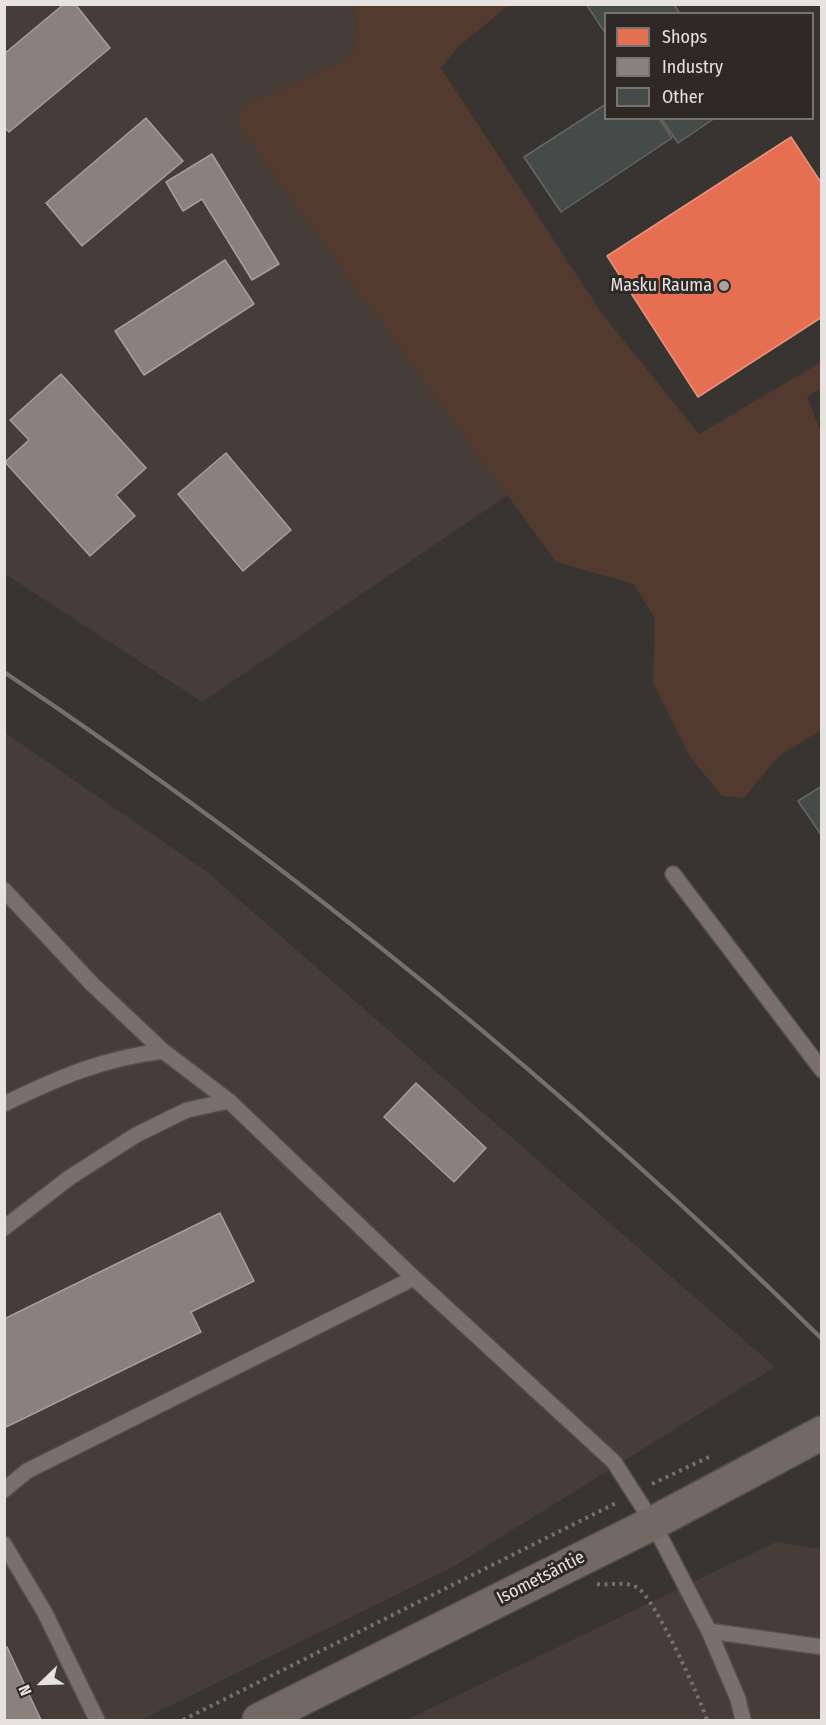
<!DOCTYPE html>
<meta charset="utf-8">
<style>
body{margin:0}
#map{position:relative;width:826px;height:1725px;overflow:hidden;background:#373432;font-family:"Fira Sans Condensed",sans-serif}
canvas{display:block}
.frame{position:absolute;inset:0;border:6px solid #e5e2e0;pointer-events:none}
.legend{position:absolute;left:604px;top:12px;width:210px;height:108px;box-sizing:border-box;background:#2e2927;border:2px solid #777371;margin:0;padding:8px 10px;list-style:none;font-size:18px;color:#e5e2e0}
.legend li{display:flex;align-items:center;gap:12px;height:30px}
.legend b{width:30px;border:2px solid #777371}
.north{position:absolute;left:12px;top:1653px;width:60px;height:60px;-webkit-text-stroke:4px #2e2927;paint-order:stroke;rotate:247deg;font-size:16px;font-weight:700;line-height:24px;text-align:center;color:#e5e2e0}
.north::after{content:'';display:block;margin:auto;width:21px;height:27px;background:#e5e2e0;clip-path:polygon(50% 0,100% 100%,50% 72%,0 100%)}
</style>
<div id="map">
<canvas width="826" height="1725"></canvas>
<div class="frame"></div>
<ul class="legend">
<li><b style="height:16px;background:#e76f51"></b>Shops</li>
<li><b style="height:16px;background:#8a817c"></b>Industry</li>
<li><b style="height:16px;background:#454b49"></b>Other</li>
</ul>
<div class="north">N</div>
</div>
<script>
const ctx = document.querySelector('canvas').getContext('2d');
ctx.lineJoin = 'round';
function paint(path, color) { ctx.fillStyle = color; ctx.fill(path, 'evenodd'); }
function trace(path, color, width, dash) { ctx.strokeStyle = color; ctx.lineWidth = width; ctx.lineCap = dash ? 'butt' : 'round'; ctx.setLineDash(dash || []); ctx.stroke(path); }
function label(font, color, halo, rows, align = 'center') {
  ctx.font = font + ' "Fira Sans Condensed",sans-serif'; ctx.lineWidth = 6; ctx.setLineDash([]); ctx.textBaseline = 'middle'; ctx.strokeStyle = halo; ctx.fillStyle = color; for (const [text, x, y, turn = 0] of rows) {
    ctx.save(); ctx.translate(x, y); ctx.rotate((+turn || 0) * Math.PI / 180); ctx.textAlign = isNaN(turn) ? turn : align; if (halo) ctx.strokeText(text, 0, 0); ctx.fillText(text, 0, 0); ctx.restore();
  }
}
paint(new Path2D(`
 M4 5H354L358 36 350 58 241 107V130L508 495 202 702 5 574Z
 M4 732 206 871 775 1367 453 1567 141 1720H5Z
 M776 1542 821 1549V1720H406Z`), '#463c38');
paint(new Path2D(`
 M354 5H509L458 47 441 68 603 315 699 434 821 362V388L807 397 822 435 821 730 778 757 744 798 722 796 690 757 653 683 655 619 634 584 556 562 241 130V107L350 58 358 36Z`), '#533a2e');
const shops = new Path2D(`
 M791 137 822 184V317L698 397 607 256Z`);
paint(shops, '#e76f51');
trace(shops, '#e6927c', 1.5);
const industry = new Path2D(`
 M64 4H75L110 48 9 132 4 127V54Z
 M146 118 183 161 82 246 46 203Z
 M212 154 279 264 252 280 202 199 183 211 166 182Z
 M225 260 254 304 144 375 115 331Z
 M61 374 146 468 116 495 135 516 90 556 5 462 29 440 10 420Z
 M226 453 291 530 243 571 178 494Z
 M416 1083 486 1148 454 1182 384 1117Z
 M220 1213 254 1281 191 1312 201 1332 4 1428V1319Z
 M7 1647 41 1720H4V1648Z`);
paint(industry, '#8a817c');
trace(industry, '#a59e9a', 1.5);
const building = new Path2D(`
 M586 4H674L680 14H606V34Z
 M606 104V118H659L672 138 561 212 524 157Z
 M661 118H715L678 143Z
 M822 786V836L798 801Z`);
paint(building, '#454b49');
trace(building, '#656664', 1.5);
const lane = new Path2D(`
 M673 874 822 1070
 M4 890 92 984 163 1051 229 1101 414 1278 614 1462 653 1523 709 1631 738 1699 743 1720
 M4 1104C60 1077 101 1059 163 1051
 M4 1228 69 1178 136 1135 187 1110 229 1101
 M4 1490 27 1471 414 1278
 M4 1544 45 1613 97 1720
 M709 1631 822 1647`);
const secondary = new Path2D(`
 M259 1720 653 1523 822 1433`);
trace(lane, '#52504f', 18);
trace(secondary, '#52504f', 36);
trace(new Path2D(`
 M652 1484 713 1455
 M597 1584C611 1586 624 1580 638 1588 655 1599 700 1698 707 1720
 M183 1720 616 1503`), '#76706c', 4, [3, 4.5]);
trace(lane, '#79706b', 15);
trace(secondary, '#726964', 33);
trace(new Path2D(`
 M4 672C298 869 570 1091 822 1339`), '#74706c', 4.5);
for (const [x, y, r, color] of [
 [724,286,6,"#a8a5a3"]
]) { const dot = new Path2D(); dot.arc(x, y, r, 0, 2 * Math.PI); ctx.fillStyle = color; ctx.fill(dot); trace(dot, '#2e2927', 2); }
label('18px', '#e5e2e0', '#2e2927', [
 ["Masku Rauma",712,286]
], 'right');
label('18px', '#e5e2e0', '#2e2927', [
 ["Isometsäntie",541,1578,-27]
]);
</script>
